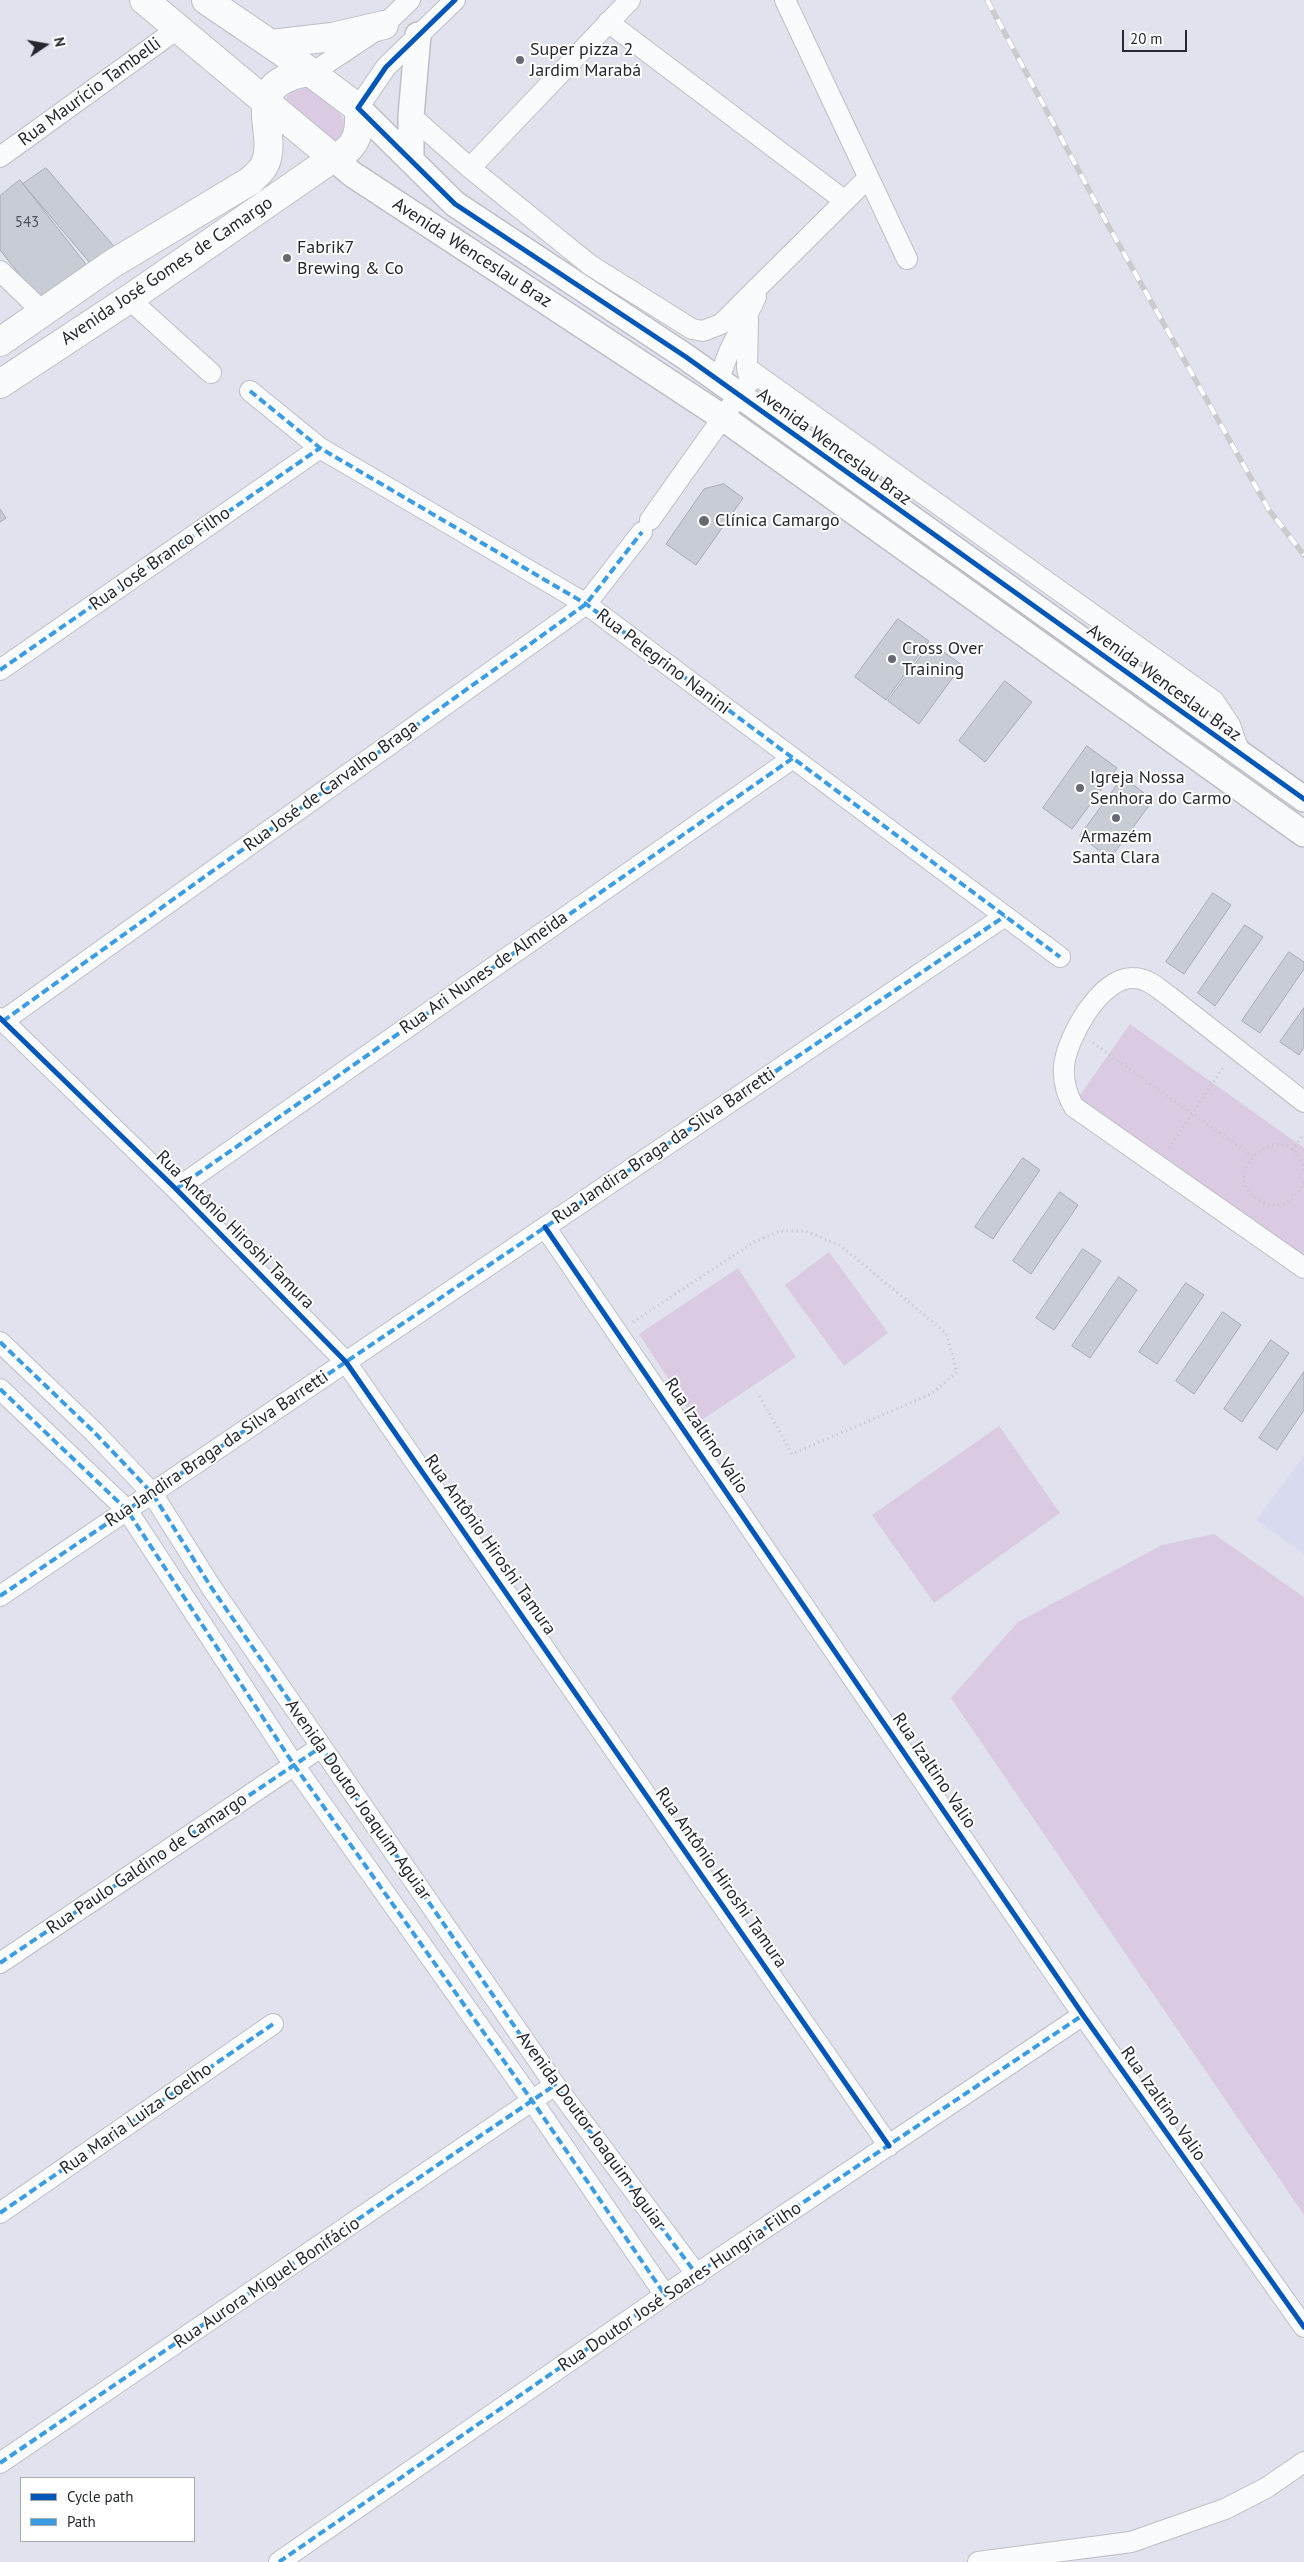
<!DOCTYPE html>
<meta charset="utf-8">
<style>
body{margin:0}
#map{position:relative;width:1304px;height:2562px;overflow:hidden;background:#e0e2ed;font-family:"PT Sans",sans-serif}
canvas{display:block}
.legend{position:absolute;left:20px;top:2477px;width:175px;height:65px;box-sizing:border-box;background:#fff;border:1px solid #a8a9ac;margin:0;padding:6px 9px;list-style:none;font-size:15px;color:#26282f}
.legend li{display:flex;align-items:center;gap:10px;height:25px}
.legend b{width:25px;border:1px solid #a8a9ac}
.north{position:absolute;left:20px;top:20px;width:50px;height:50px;-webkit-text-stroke:4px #fff;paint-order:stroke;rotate:78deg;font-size:14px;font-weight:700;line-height:20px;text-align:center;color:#26282f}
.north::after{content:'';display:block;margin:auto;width:18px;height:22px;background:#26282f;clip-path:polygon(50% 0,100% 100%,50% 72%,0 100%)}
.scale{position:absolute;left:1122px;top:30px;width:65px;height:22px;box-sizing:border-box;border:2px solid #26282f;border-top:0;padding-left:6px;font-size:15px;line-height:18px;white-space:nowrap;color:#26282f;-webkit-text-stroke:4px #fff;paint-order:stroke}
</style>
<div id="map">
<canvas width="1304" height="2562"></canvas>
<ul class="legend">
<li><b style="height:6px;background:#0057b8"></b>Cycle path</li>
<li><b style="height:6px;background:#3c9ce1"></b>Path</li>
</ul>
<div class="north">N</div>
<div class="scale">20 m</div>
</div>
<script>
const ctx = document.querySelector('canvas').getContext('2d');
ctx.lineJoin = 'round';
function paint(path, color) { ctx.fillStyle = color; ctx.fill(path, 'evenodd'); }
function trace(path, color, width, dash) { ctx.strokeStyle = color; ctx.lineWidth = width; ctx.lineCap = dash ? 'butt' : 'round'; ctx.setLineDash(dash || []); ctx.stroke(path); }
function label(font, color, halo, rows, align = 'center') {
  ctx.font = font + ' "PT Sans",sans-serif'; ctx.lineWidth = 4; ctx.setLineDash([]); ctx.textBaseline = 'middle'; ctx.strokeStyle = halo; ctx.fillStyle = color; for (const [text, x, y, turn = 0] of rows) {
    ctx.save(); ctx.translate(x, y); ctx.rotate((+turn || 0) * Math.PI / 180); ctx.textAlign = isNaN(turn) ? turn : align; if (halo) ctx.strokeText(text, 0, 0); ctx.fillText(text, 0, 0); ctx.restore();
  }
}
paint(new Path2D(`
 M1304 1456V1554L1256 1520Z`), '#d8dbef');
paint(new Path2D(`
 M309 87 325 92 344 120 343 137 332 144 289 110 285 100 290 93Z
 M1130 1024 1304 1148V1263L1076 1101Z
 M829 1252 888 1333 844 1366 785 1285Z
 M738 1268 796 1357 697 1423 639 1334Z
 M999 1426 1060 1513 934 1603 872 1515Z
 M1214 1534 1304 1597V2215L951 1698 1018 1622 1162 1545Z`), '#dacbe2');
const building = new Path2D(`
 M46 168 118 251 96 270 23 184Z
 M20 180 88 267 42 303 0 250V196Z
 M724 484 743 498 696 565 666 544 704 489Z
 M0 509 6 518 0 522Z
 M898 619 929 641 886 700 855 677Z
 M931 643 962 665 919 724 888 701Z
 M1005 681 1032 702 985 762 959 741Z
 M1087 746 1117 768 1072 829 1043 808Z
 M1123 777 1153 800 1110 859 1080 836Z
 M1213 893 1231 905 1184 974 1166 962Z
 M1245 925 1263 937 1215 1006 1198 993Z
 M1289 952 1304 962V969L1260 1033 1242 1021Z
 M1304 1008V1047L1299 1055 1280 1042Z
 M1023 1158 1040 1170 993 1239 975 1227Z
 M1060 1192 1078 1205 1031 1274 1013 1261Z
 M1083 1249 1101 1261 1054 1330 1036 1318Z
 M1119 1277 1137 1290 1090 1358 1072 1346Z
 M1186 1283 1204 1295 1157 1364 1139 1352Z
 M1223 1312 1241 1325 1194 1394 1176 1381Z
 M1271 1340 1289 1353 1242 1422 1224 1409Z
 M1304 1372V1410L1277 1450 1259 1438Z`);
paint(building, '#c8ccd4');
trace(building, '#a7aab2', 1);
const minor = new Path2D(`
 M785 0 907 259
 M608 22 845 201
 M312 73 384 25 410 0
 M358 108 386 67 455 0
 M411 116 470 168 590 265 692 329 703 331 721 324 868 178
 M0 157 180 27
 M470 168 630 0
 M0 271 43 312
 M129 299 211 373
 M748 319 747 368 750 382
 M747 368 1214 701 1230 725 1240 754
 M718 381 729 352 756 297
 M250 391 320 448 586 604 1060 957
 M650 520 738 396
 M0 670 320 448
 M0 1018 176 1189 346 1362 889 2146
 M3 1021 586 604 642 532
 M1304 1102 1170 997C1159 989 1148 978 1133 978 1100 977 1066 1039 1064 1067 1063 1082 1067 1095 1074 1107L1304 1268
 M176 1189 793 758
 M545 1227 1083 2015 1304 2327
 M0 1342 94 1432 152 1493 211 1587 555 2085 697 2275
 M0 1389 127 1510 294 1765 533 2102 665 2295
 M0 1596 1005 916
 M0 1963 321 1747
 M0 2213 273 2024
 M0 2463 555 2085
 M279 2562 665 2295 1083 2015
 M978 2562 1131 2542 1225 2509 1266 2488 1304 2462`);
const tertiary = new Path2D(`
 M358 108 455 204 686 357 1304 799
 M333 158 352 174 722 417 1304 834
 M411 160V116L418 35`);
const secondary = new Path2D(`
 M144 0 333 158
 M271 44 332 37 384 25
 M0 342 112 264 250 181C255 176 262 171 265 164 278 135 248 97 285 79 294 75 302 72 312 73
 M0 384 129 299 333 158C356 150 362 131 358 108L297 62 206 0`);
trace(minor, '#bdbfc8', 22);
trace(tertiary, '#bdbfc8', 28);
trace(secondary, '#bdbfc8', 30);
trace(new Path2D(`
 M1093 1043 1252 1156
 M1169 1148 1224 1066
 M1292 1150 1304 1134
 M1304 1170C1291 1108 1208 1175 1262 1202 1281 1211 1298 1199 1304 1181
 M633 1322 754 1242 780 1231H806L841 1246 946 1333 957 1372 931 1394 792 1454 759 1395`), '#c2c3c6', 3, [1, 4]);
trace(minor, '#fafbfc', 20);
trace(tertiary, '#fafbfc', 25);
trace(secondary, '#fafbfc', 28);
const rail = new Path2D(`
 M987 0 1109 227 1269 510 1304 555`);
trace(rail, '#cbcbce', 5.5);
trace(rail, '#fff', 4, [11]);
trace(new Path2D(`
 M250 391 320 448 586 604 1060 957
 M0 670 320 448
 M3 1021 586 604 642 532
 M176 1189 793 758
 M0 1342 94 1432 152 1493 211 1587 555 2085 697 2275
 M0 1389 127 1510 294 1765 533 2102 665 2295
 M0 1596 1005 916
 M0 1963 321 1747
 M0 2213 273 2024
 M0 2463 555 2085
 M279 2562 665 2295 1083 2015`), '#3c9ce1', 4, [8, 4]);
trace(new Path2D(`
 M455 0 386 67 358 108 455 204 686 357 1304 799
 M0 1018 176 1189 346 1362 889 2146
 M545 1227 1083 2015 1304 2327`), '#0057b8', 5);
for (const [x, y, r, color] of [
 [520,60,5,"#676972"],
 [287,258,5,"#676972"],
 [704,521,6,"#676972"],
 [892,659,5,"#676972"],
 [1080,788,5,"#676972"],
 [1116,818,5,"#676972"]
]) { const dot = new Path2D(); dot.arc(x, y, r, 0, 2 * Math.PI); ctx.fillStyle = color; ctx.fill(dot); trace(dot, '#fff', 2); }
label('15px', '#50535a', null, [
 ["543",27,223]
]);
label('18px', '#26282f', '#fff', [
 ["Super pizza 2",530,50],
 ["Jardim Marabá",530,71],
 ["Fabrik7",297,248],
 ["Brewing & Co",297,269],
 ["Clínica Camargo",715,521],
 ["Cross Over",902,649],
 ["Training",902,670],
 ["Igreja Nossa",1090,778],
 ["Senhora do Carmo",1090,799],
 ["Armazém",1116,837,"center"],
 ["Santa Clara",1116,858,"center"]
], 'left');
label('18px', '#26282f', '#fff', [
 ["Rua Maurício Tambelli",90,92,-36],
 ["Avenida Wenceslau Braz",472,253,33],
 ["Avenida José Gomes de Camargo",167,271,-34],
 ["Avenida Wenceslau Braz",834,447,36],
 ["Rua José Branco Filho",160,559,-35],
 ["Rua Pelegrino Nanini",663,662,37],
 ["Avenida Wenceslau Braz",1164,683,36],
 ["Rua José de Carvalho Braga",331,786,-36],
 ["Rua Ari Nunes de Almeida",484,973,-35],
 ["Rua Jandira Braga da Silva Barretti",664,1146,-34],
 ["Rua Antônio Hiroshi Tamura",235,1230,45],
 ["Rua Izaltino Valio",706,1436,56],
 ["Rua Jandira Braga da Silva Barretti",217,1449,-34],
 ["Rua Antônio Hiroshi Tamura",490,1545,55],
 ["Rua Izaltino Valio",934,1771,56],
 ["Avenida Doutor Joaquim Aguiar",358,1800,55],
 ["Rua Paulo Galdino de Camargo",147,1864,-34],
 ["Rua Antônio Hiroshi Tamura",721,1878,55],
 ["Rua Izaltino Valio",1163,2104,55],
 ["Rua Maria Luiza Coelho",136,2119,-35],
 ["Avenida Doutor Joaquim Aguiar",591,2131,54],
 ["Rua Aurora Miguel Bonifácio",267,2283,-34],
 ["Rua Doutor José Soares Hungria Filho",680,2287,-34]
]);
</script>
